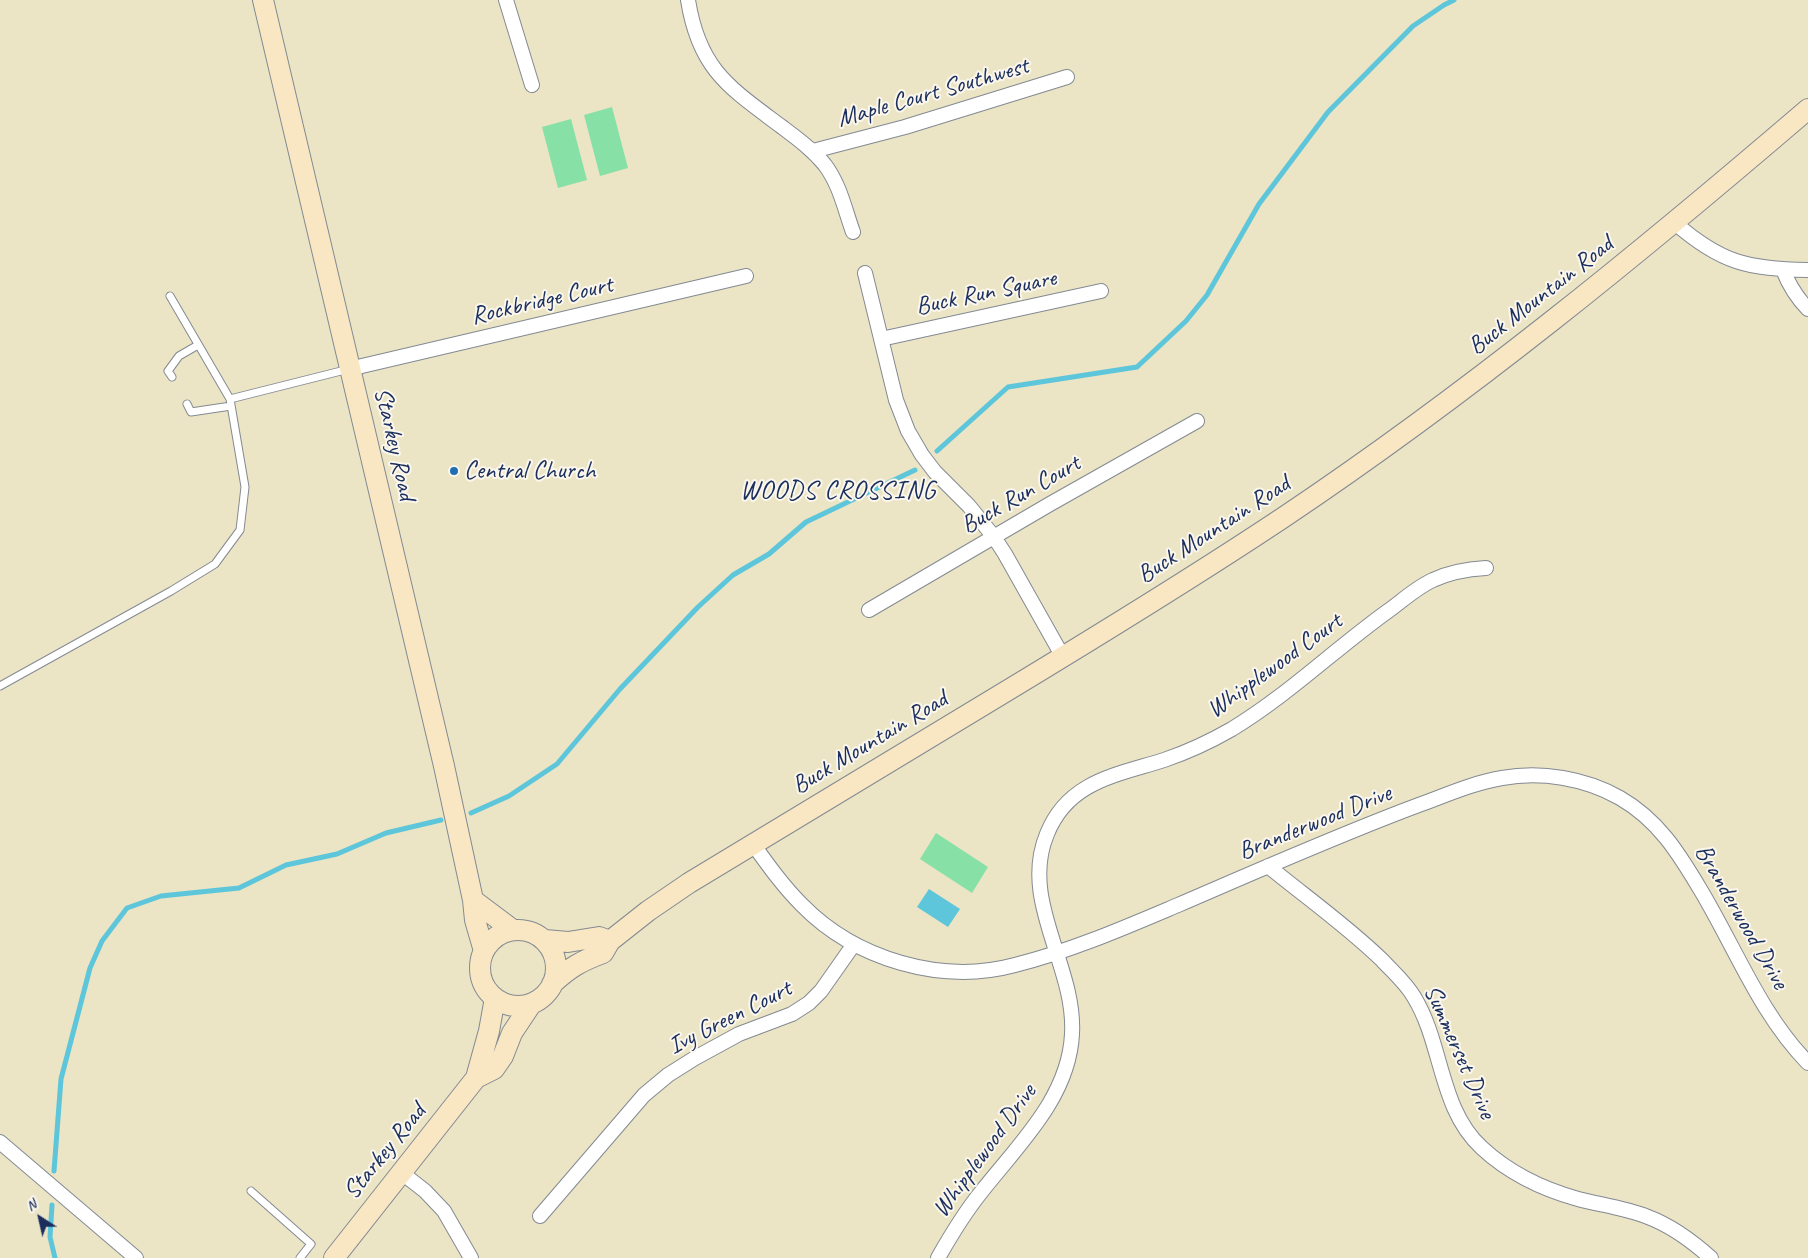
<!DOCTYPE html>
<style>
body{margin:0}
#map{position:relative;width:1808px;height:1258px;overflow:hidden;background:#ebe4c5;font-family:Caveat,sans-serif}
canvas{display:block}
.north{position:absolute;left:15px;top:1193px;width:50px;height:50px;-webkit-text-stroke:4px #fbf7ec;paint-order:stroke;rotate:325deg;font-size:14px;font-weight:700;line-height:20px;text-align:center;color:#1b2f5e}
.north::after{content:'';display:block;margin:auto;width:18px;height:22px;background:#1b2f5e;clip-path:polygon(50% 0,100% 100%,50% 72%,0 100%)}
</style>
<div id="map">
<canvas width="1808" height="1258"></canvas>
<div class="north">N</div>
</div>
<script>
const ctx = document.querySelector('canvas').getContext('2d');
ctx.lineJoin = 'round';
function paint(path, color) { ctx.fillStyle = color; ctx.fill(path, 'evenodd'); }
function trace(path, color, width, dash) { ctx.strokeStyle = color; ctx.lineWidth = width; ctx.lineCap = dash ? 'butt' : 'round'; ctx.setLineDash(dash || []); ctx.stroke(path); }
function label(font, color, halo, rows, align = 'center') {
  ctx.font = font + ' Caveat,sans-serif'; ctx.lineWidth = 4; ctx.setLineDash([]); ctx.textBaseline = 'middle'; ctx.strokeStyle = halo; ctx.fillStyle = color; for (const [text, x, y, turn = 0] of rows) {
    ctx.save(); ctx.translate(x, y); ctx.rotate((+turn || 0) * Math.PI / 180); ctx.textAlign = isNaN(turn) ? turn : align; if (halo) ctx.strokeText(text, 0, 0); ctx.fillText(text, 0, 0); ctx.restore();
  }
}
paint(new Path2D(`
 M612 107 628 168 600 176 584 115Z
 M571 119 587 180 558 188 542 127Z
 M936 833 988 867 972 893 920 859Z`), '#87e1a6');
paint(new Path2D(`
 M929 889 960 909 948 927 917 907Z`), '#5dc6da');
trace(new Path2D(`
 M937 451 1008 387 1137 367 1186 321 1207 295 1259 204 1328 112 1413 26 1444 5 1454 0
 M471 813 509 796 557 764 620 689 698 607 733 575 769 554 806 522 915 470
 M54 1171 61 1079 90 968 102 941 127 908 161 896 239 888 286 865 337 854 386 833 441 820
 M52 1205 50 1237 55 1258`), '#5dc6da', 5);
const lane = new Path2D(`
 M170 296 230 399 349 369
 M172 377 168 371 179 356 198 345
 M187 404 191 412 231 406
 M0 686 171 591 215 564 240 530 245 487 230 399
 M251 1191 311 1244 300 1258`);
const street = new Path2D(`
 M506 0 532 85
 M688 0C699 70 730 88 782 127 798 139 813 150 825 165 840 185 845 210 853 232
 M813 151 905 127 1067 77
 M1675 223C1721 263 1748 269 1808 270
 M1783 270C1789 285 1796 297 1808 309
 M865 273 896 400 908 431 922 455 935 472 969 506 994 537 1005 554 1063 657
 M881 339 1101 291
 M349 369 746 276
 M869 610 1050 504 1197 421
 M753 844C768 865 783 886 802 905 855 959 941 985 1015 965 1071 951 1126 927 1178 905 1257 871 1336 836 1416 806 1444 796 1472 783 1502 778 1541 771 1585 778 1620 798 1658 820 1678 852 1700 889 1735 947 1760 1014 1808 1063
 M1268 866C1306 897 1347 926 1382 960 1393 972 1406 983 1414 997 1443 1044 1439 1109 1482 1148 1509 1173 1542 1189 1578 1199 1601 1205 1625 1208 1648 1217 1672 1226 1692 1241 1711 1258
 M0 1142 136 1258
 M402 1173 425 1191 444 1211 471 1258
 M540 1216 644 1095 668 1075 695 1058 739 1034 792 1014 809 1003 821 991 854 944
 M938 1258C951 1235 965 1212 982 1191 1019 1144 1069 1097 1072 1034 1076 966 1019 901 1047 834 1068 781 1117 775 1164 760 1188 752 1211 741 1232 729 1288 695 1335 649 1388 611 1402 601 1417 587 1433 580 1450 572 1468 569 1486 568`);
const secondary = new Path2D(`
 M263 0 444 766 473 900 475 920 484 951
 M473 900 513 930
 M480 968a38 38 0 1 1 76 0a38 38 0 1 1-76 0Z
 M545 940 568 942 599 937 610 941
 M552 984C569 968 581 961 603 953L610 941 648 911 689 883C793 820 896 758 1000 695 1096 637 1191 579 1284 517 1469 393 1640 253 1808 109
 M476 1078 494 1069 503 1056 512 1033 532 1003
 M334 1258 476 1078 489 1031 495 998`);
trace(lane, '#838a92', 9);
trace(street, '#838a92', 16);
trace(secondary, '#838a92', 22);
trace(lane, '#fff', 7);
trace(street, '#fff', 14);
trace(secondary, '#f9e7c3', 20);
for (const [x, y, r, color] of [
 [454,471,5,"#1f6fb2"]
]) { const dot = new Path2D(); dot.arc(x, y, r, 0, 2 * Math.PI); ctx.fillStyle = color; ctx.fill(dot); trace(dot, '#fbf7ec', 2); }
label('25px', '#1b2f5e', '#fbf7ec', [
 ["Maple Court Southwest",933,93,-16],
 ["Buck Run Square",986,293,-12],
 ["Buck Mountain Road",1541,296,-38],
 ["Rockbridge Court",542,301,-13],
 ["Starkey Road",394,444,77],
 ["Buck Run Court",1021,495,-30],
 ["Buck Mountain Road",1214,530,-33],
 ["Whipplewood Court",1275,666,-36],
 ["Buck Mountain Road",870,743,-31],
 ["Branderwood Drive",1315,823,-22],
 ["Branderwood Drive",1741,917,60],
 ["Ivy Green Court",730,1018,-27],
 ["Summerset Drive",1459,1052,66],
 ["Whipplewood Drive",985,1151,-54],
 ["Starkey Road",385,1152,-51]
]);
label('25px', '#1b2f5e', '#fbf7ec', [
 ["Central Church",464,471]
], 'left');
ctx.letterSpacing = '1px';
label('26px', '#1b2f5e', '#fbf7ec', [
 ["WOODS CROSSING",838,491]
]);
ctx.letterSpacing = '0px';
</script>
